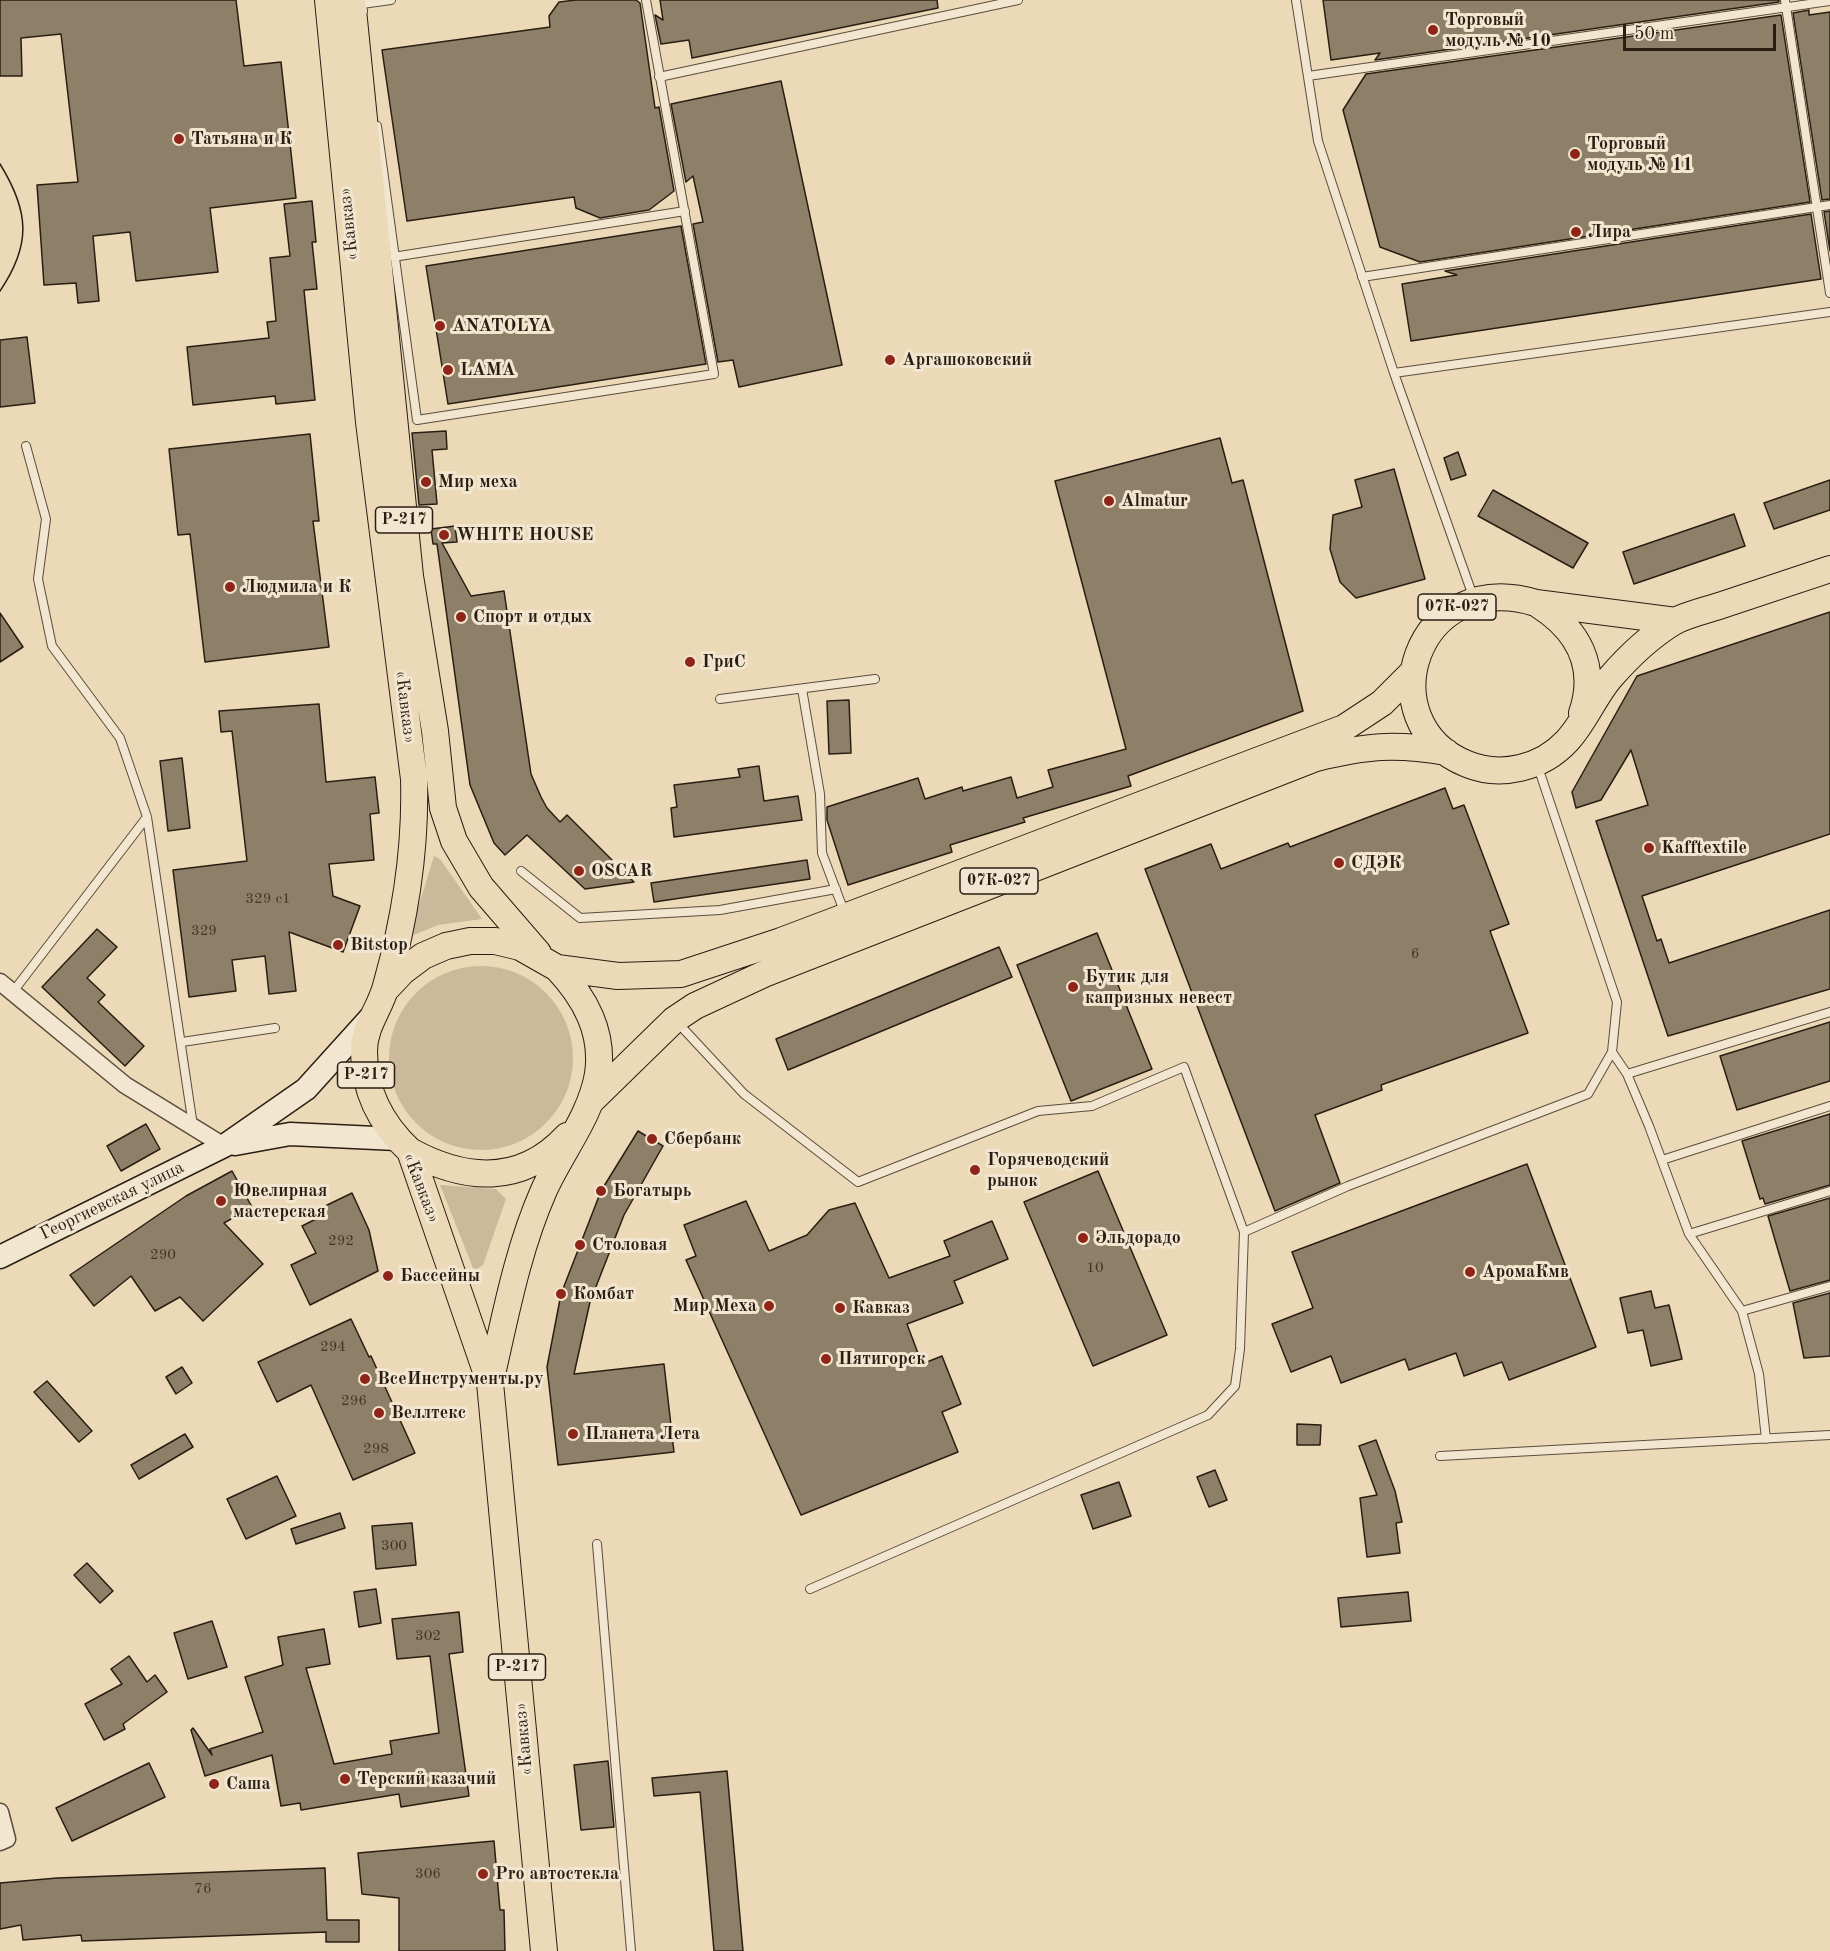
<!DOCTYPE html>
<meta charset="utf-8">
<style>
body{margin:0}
#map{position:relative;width:1830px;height:1951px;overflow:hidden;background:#ebd9b7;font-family:"Old Standard TT",serif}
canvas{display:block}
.scale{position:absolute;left:1623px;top:24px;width:153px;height:27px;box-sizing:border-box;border:3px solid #2a1e13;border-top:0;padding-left:8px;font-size:18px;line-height:21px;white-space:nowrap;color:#2a1e13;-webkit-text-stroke:4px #f2e6d0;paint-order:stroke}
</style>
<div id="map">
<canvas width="1830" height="1951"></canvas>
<div class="scale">50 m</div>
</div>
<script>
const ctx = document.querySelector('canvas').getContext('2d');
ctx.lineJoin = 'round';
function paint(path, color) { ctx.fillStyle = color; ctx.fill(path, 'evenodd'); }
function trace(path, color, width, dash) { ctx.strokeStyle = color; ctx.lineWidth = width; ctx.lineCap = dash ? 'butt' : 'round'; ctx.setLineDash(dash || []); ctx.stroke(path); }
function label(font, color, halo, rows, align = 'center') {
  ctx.font = font + ' "Old Standard TT",serif'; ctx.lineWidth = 6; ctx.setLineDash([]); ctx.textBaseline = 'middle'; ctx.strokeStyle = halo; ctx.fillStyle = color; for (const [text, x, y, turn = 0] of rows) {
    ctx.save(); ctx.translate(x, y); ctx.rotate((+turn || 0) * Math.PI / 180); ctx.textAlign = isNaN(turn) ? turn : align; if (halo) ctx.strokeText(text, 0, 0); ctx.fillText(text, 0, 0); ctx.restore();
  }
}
paint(new Path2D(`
 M434 856 440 859 482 919 438 925 409 937Z
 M389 1058a92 92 0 1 1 184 0a92 92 0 1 1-184 0Z
 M440 1185 496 1189 506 1199 483 1265 477 1269 473 1268Z`), '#cab99b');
const building = new Path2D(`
 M0 0H236L244 66 281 62 296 198 210 208 218 272 136 281 130 232 93 236 99 301 78 303 76 283 44 285 37 185 78 182 61 34 21 38 22 76H0Z
 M576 0H636L640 3 655 108 659 107 674 191 649 210 600 218 576 208 574 197 407 221 382 50 550 27 549 16 559 2Z
 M660 0H937L938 8 692 58 689 40 661 44 655 15 663 20Z
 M1323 0H1779V2L1375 60 1380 53 1331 60Z
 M1809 10V15L1830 12V199L1822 200 1793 13Z
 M1781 15 1810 202 1420 262 1380 247 1343 110 1366 74Z
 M781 81 842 365 739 387 733 360 718 362 693 224 703 222 693 176 686 182 671 104Z
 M312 201 316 242H312L317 289 304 290 315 400 276 404 275 396 193 405 187 347 269 338 267 322 276 321 270 258 290 256 284 204Z
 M1830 211V251L1824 212Z
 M1811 214 1821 279 1411 341 1402 284 1457 275 1445 271Z
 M681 226 706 364 448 404 426 266Z
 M27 337 35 403 0 407V340Z
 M446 431 447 449 432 450 437 504 419 505 412 433Z
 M310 434 319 521H313L329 647 205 662 190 534 178 535 169 449Z
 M1220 438 1232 483 1243 480 1303 711 1128 776 1131 786 1023 818 1025 822 950 845 952 852 848 885 827 820V807L918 778 925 799 962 787 963 791 1011 777 1017 798 1053 787 1048 770 1126 749 1055 481Z
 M1458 452 1466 475 1451 480 1444 458Z
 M1394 469 1425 579 1356 598 1340 582 1330 549 1333 515 1362 507 1355 480Z
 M1830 480V510L1774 529 1764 503Z
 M1493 490 1588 543 1573 568 1478 516Z
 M1734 514 1745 546 1634 584 1623 552Z
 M455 526 457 542 442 543 471 596 504 591 531 774 541 797 547 808 560 822 567 815 634 882 585 889 527 835 505 855 494 843 470 785 437 544H433L431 529Z
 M1830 612V834L1642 896 1657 941 1661 939 1669 963 1830 910V989L1668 1036 1596 821 1648 805 1631 750 1601 800 1576 808 1572 792 1637 676Z
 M0 613 23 647 0 662Z
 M849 700 851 753 829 754 827 701Z
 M319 704 326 782 375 777 379 813 370 814 374 860 329 864 333 896 360 906 343 952 289 932 296 991 269 994 265 956 232 960 236 991 189 997 173 870 247 861 232 731 221 732 219 711Z
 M182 758 190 828 168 831 160 761Z
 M759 766 764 801 798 796 802 820 674 837 671 808 677 807 674 785 740 777 738 769Z
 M1445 788 1453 809 1464 805 1509 924 1490 931 1528 1033 1381 1085 1382 1090 1315 1115 1340 1183 1275 1211 1145 869 1211 844 1221 869 1288 843 1290 847Z
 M807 860 810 879 654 902 651 883Z
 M97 929 117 947 87 978 105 995 98 1002 144 1046 125 1066 42 987Z
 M1097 933 1152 1069 1071 1101 1017 965Z
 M999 947 1012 977 788 1070 776 1039Z
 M1830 1022V1081L1737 1110 1720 1056Z
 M1830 1114V1185L1765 1204 1763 1198 1760 1199 1742 1141Z
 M146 1124 160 1149 121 1171 107 1146Z
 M638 1131 663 1146 624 1215 590 1302 574 1374 664 1364 674 1452 558 1465 547 1367 561 1294 601 1191Z
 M1527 1164 1596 1347 1509 1380 1502 1362 1464 1376 1456 1353 1409 1370 1405 1359 1341 1383 1331 1356 1291 1372 1272 1324 1313 1308 1292 1252Z
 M232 1171 252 1207 224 1223 263 1264 203 1321 180 1297 155 1311 131 1276 94 1306 70 1275 186 1196Z
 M1098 1171 1167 1335 1093 1366 1024 1202Z
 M352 1193 369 1230 378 1271 310 1305 291 1265 316 1253 302 1226 322 1216 319 1209Z
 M1830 1198V1280L1790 1291 1768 1216Z
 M746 1201 769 1251 807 1235 829 1210 855 1203 889 1278 950 1256 944 1241 992 1221 1008 1259 954 1281 963 1303 907 1324 922 1364 942 1356 961 1404 942 1412 958 1452 801 1515 686 1260 696 1256 684 1225Z
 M1651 1291 1655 1308 1669 1305 1682 1359 1651 1366 1643 1330 1628 1333 1620 1298Z
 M1830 1293V1356L1804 1358 1793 1303Z
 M351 1319 369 1357 371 1356 415 1453 353 1480 311 1385 277 1402 258 1362Z
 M182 1367 192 1383 176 1394 166 1377Z
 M47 1381 92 1431 79 1442 34 1392Z
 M1297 1424 1321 1425 1320 1445H1297Z
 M185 1434 193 1447 139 1479 131 1465Z
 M1376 1440 1395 1491 1402 1522 1396 1523 1400 1553 1367 1557 1360 1498 1377 1495 1359 1446Z
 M1215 1470 1227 1500 1209 1507 1197 1477Z
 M277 1476 296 1516 246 1539 227 1499Z
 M1119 1482 1131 1516 1093 1529 1081 1495Z
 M340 1513 345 1528 296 1544 291 1529Z
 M412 1523 416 1565 376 1569 372 1526Z
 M87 1563 113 1591 100 1603 74 1575Z
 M376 1589 381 1623 359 1627 354 1592Z
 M1408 1592 1411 1621 1341 1627 1338 1598Z
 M459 1612 463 1652 449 1654 469 1796 401 1807 399 1794 301 1810 300 1803 281 1806 272 1755 205 1776 191 1730 193 1728 212 1755 210 1749 263 1732 245 1677 283 1665 278 1637 324 1629 330 1664 306 1668 334 1764 392 1754 390 1741 439 1733 430 1656 397 1659 392 1619Z
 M212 1621 227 1667 188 1679 174 1633Z
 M129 1656 147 1682 155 1675 167 1692 123 1724 125 1729 104 1740 85 1704 122 1684 111 1669Z
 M608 1761 614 1827 581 1830 574 1765Z
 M149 1763 165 1797 72 1841 56 1808Z
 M727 1771 743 1951H714L700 1792 654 1796 652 1778Z
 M494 1841 500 1910H504L505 1951H399V1898L362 1894 358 1853Z
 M325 1868 327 1920H359V1942H326V1932L82 1941 81 1935 23 1940 21 1925 0 1929V1883L57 1878Z`);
paint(building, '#8e7f68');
trace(building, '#2a1e13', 1.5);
const service = new Path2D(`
 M1296 0 1318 141 1394 373 1474 599
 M1785 0 1830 293
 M363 11 362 4 391 0
 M1308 76 1830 1
 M659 77 1018 0
 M377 126 417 420 714 374 646 0
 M393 257 685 211
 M1362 277 1830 205
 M1394 373 1830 312
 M26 446 46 519 38 579 52 646 120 738 147 817 193 1126
 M802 689 820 794 822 853 845 914
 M720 699 875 679
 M521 871 580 918 720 910 836 889
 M12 993 147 817
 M677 1022 744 1094 858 1182 1038 1111 1092 1106 1184 1067 1244 1232 1240 1349 1235 1386 1208 1415 810 1589
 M182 1042 275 1028
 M1612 1052 1627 1074 1649 1126 1689 1234 1742 1311 1830 1286
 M1627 1074 1830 1012
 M1662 1160 1830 1106
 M1244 1232 1348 1186 1588 1094 1612 1052 1617 1002 1537 764
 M1689 1234 1830 1191
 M1742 1311 1759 1374 1766 1439
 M1440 1456 1830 1435
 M597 1544 631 1951`);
const minor = new Path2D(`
 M0 982 125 1085 224 1146
 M0 1812 7 1839 0 1842`);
const secondary = new Path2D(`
 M235 1144 290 1134 397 1139
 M0 1257 224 1146 306 1089 372 1016`);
const primary = new Path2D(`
 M328 0 369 422 414 779C416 848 405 919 386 986 380 1009 364 1026 364 1051 364 1091 381 1124 410 1151L490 1383 544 1951
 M352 0 410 576 435 731 443 808 454 841 481 887 538 953
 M1539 605C1578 630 1598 666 1582 713
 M1676 621 1536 603C1415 566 1366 723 1467 764 1501 778 1542 768 1567 741 1584 723 1594 697 1610 678 1629 656 1650 636 1675 621 1689 614 1707 610 1722 605 1758 593 1794 581 1830 569
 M386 989 403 971 423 956 446 946 470 941H495L520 947 557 968 618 976 681 974 781 941 1344 728 1382 703 1413 672
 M590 1102 674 1020 695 1006 764 974 1316 758C1367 746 1394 743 1446 752
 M410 1151C465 1181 521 1186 567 1136
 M490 1383C505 1318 517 1251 544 1190 561 1152 591 1116 598 1074 604 1032 585 998 557 968`);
trace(service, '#5a4d3c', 10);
trace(minor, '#5a4d3c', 19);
trace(secondary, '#2a1e13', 25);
trace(primary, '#2a1e13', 28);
trace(service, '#f2e6d0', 8);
trace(minor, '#f2e6d0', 16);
trace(secondary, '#f2e6d0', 22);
trace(primary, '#ebd9b7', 26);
trace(new Path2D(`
 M0 164C29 211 32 244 0 291`), '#2a1e13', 1.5);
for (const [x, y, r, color] of [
 [1433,30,6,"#8f2418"],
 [179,139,6,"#8f2418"],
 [1575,154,6,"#8f2418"],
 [1576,232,6,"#8f2418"],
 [440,326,6,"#8f2418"],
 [890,360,6,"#8f2418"],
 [448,370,6,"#8f2418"],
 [426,482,6,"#8f2418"],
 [1109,501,6,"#8f2418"],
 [444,535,6,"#8f2418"],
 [230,587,6,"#8f2418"],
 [461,617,6,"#8f2418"],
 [690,662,6,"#8f2418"],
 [1649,848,6,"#8f2418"],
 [1339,863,6,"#8f2418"],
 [579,871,6,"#8f2418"],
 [338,945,6,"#8f2418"],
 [1073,987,6,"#8f2418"],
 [652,1139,6,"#8f2418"],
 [975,1170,6,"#8f2418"],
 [601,1191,6,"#8f2418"],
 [221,1201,6,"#8f2418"],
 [1083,1238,6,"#8f2418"],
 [580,1245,6,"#8f2418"],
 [1470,1272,6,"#8f2418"],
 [388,1276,6,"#8f2418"],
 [561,1294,6,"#8f2418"],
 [769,1306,6,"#8f2418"],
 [840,1308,6,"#8f2418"],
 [826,1359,6,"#8f2418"],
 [365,1379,6,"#8f2418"],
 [379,1413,6,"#8f2418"],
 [573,1434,6,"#8f2418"],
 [345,1779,6,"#8f2418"],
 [214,1784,6,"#8f2418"],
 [483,1874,6,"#8f2418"]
]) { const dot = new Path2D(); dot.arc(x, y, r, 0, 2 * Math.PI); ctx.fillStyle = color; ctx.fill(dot); trace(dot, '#f2e6d0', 2); }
label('15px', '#433628', null, [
 ["329 с1",268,899],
 ["329",204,931],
 ["6",1415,954],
 ["292",341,1241],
 ["290",163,1255],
 ["10",1095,1268],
 ["294",333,1347],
 ["296",354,1401],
 ["298",376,1449],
 ["300",394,1546],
 ["302",428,1636],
 ["306",428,1874],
 ["76",203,1889]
]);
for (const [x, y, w] of [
 [404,520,57],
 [1457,607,78],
 [999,881,78],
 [366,1075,57],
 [517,1667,57]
]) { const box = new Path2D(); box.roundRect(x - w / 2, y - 13, w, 26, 4.5); ctx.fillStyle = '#f2e6d0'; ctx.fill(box); trace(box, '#2a1e13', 1.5); }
label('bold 16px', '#2a1e13', null, [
 ["Р-217",404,520],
 ["07К-027",1457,607],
 ["07К-027",999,881],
 ["Р-217",366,1075],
 ["Р-217",517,1667]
]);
label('bold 18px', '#2a1e13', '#f2e6d0', [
 ["Торговый",1445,20],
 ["модуль № 10",1445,41],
 ["Татьяна и К",191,139],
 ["Торговый",1587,144],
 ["модуль № 11",1587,165],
 ["Лира",1588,232],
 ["ANATOLYA",452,326],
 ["Аргашоковский",902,360],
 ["LAMA",460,370],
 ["Мир меха",438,482],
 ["Almatur",1121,501],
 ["WHITE HOUSE",456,535],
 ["Людмила и К",242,587],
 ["Спорт и отдых",473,617],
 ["ГриС",702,662],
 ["Kafftextile",1661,848],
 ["СДЭК",1351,863],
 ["OSCAR",591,871],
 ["Bitstop",350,945],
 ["Бутик для",1085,977],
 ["капризных невест",1085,998],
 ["Сбербанк",664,1139],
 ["Горячеводский",987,1160],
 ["рынок",987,1181],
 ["Ювелирная",233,1191],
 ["мастерская",233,1212],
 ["Богатырь",613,1191],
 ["Эльдорадо",1095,1238],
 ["Столовая",592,1245],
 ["АромаКмв",1482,1272],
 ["Бассейны",400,1276],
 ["Комбат",573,1294],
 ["Мир Меха",757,1306,"right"],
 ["Кавказ",852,1308],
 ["Пятигорск",838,1359],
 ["ВсеИнструменты.ру",377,1379],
 ["Веллтекс",391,1413],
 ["Планета Лета",585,1434],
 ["Терский казачий",357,1779],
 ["Саша",226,1784],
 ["Pro автостекла",495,1874]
], 'left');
label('18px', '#2a1e13', '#f2e6d0', [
 ["«Кавказ»",349,224,-96],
 ["«Кавказ»",405,707,83],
 ["«Кавказ»",421,1188,69],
 ["Георгиевская улица",112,1201,-26],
 ["«Кавказ»",524,1739,-95]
]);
</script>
